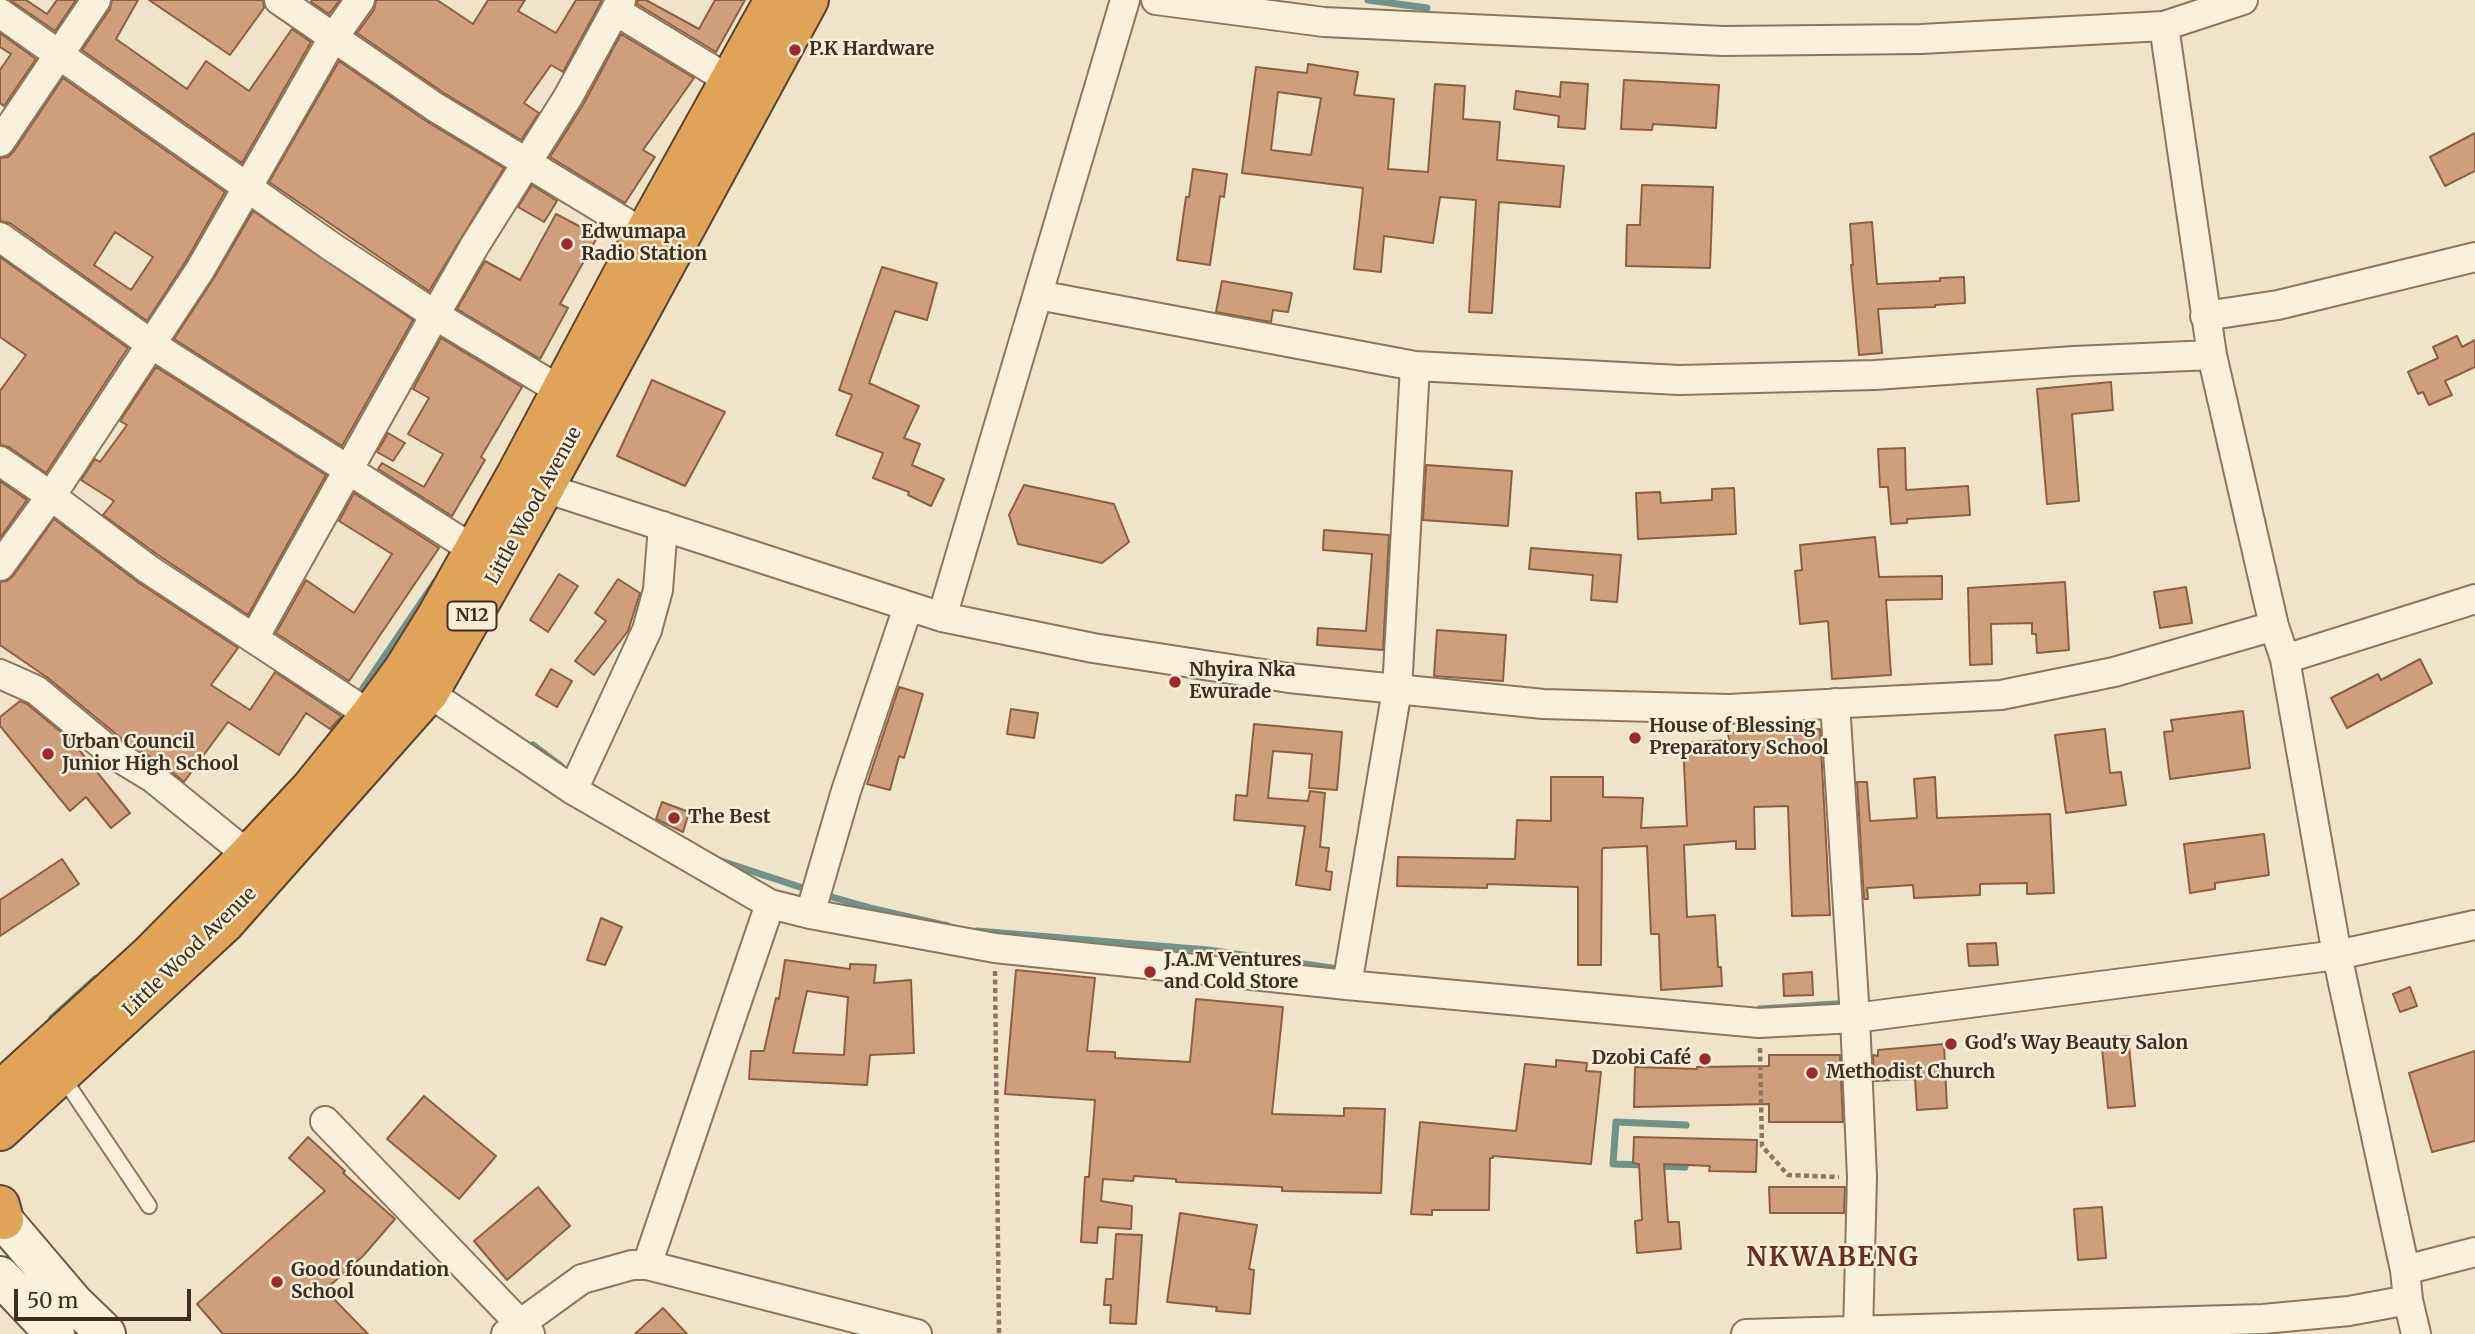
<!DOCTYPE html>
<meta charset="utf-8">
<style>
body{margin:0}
#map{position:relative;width:2475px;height:1334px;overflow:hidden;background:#f0e4c8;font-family:Merriweather,serif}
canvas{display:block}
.scale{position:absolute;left:14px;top:1289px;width:177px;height:32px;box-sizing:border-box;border:4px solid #3d2e20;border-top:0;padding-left:9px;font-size:21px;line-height:24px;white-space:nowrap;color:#3d2e20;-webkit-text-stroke:5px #f7eed8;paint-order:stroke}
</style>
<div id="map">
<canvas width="2475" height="1334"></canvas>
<div class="scale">50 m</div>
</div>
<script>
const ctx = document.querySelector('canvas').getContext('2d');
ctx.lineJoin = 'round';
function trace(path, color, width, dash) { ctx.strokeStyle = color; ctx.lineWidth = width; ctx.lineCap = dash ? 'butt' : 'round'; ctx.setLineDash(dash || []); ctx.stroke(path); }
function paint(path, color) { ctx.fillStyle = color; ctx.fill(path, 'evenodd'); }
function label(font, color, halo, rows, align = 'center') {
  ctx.font = font + ' Merriweather,serif'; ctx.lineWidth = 5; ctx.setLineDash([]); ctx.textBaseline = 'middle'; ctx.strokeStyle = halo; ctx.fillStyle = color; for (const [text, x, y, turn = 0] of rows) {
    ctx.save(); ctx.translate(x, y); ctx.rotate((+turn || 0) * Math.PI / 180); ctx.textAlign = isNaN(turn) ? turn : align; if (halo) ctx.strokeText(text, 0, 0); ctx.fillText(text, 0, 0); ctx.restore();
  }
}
trace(new Path2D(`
 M1368 0 1427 8
 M355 700 435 582
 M533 745 561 766
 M721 861 809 890
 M821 894 874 909 948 926
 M977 931 1208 950 1345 970
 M1760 1009 1850 1003
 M52 1018 95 979
 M1646 1165 1613 1164 1616 1122 1686 1125
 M1658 1166 1685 1167`), '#6f938a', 7);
const building = new Path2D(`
 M10 0H26L47 14 57 0H76L55 31Z
 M112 0H138L116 39 187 89 206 61 249 91 292 29 311 42 242 163 82 50 110 9Z
 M149 0H263L264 8 230 55Z
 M312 0H340L329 14 311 2Z
 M376 0H437L473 24 488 0H525L518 11 556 33 576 0H602L563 72 551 65 524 103 539 113 521 140 444 93 357 33 374 10Z
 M638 0H646L699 29 715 0H745L716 52 637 4Z
 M0 33 36 59 4 106 0 103V70L11 54 0 47Z
 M621 34 694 78 643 150 655 157 625 203 550 157 583 105Z
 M339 61 426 121 504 168 429 291 269 182Z
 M1308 64 1358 72 1354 95 1394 99 1388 169 1428 172 1435 84 1465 86 1463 119 1500 122 1497 160 1564 166 1560 207 1499 202 1492 313 1469 312 1476 200 1440 197 1433 243 1384 236 1381 272 1354 269 1363 188 1242 173 1256 67 1307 73ZM1278 92 1321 98 1311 155 1271 150Z
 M63 78 225 192 186 261 147 321 10 223 0 221V158L8 157 14 151ZM115 232 153 257 131 290 94 265Z
 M1624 80 1719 85 1716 128 1653 124 1652 130 1621 129Z
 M1561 82 1588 84 1585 129 1558 127 1559 116 1514 109 1516 91 1560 97Z
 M2475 133V171L2445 186 2430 157Z
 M1193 169 1227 174 1224 197 1220 196 1210 265 1177 260 1186 197H1189Z
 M532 185 557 201 544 222 518 207Z
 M1642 185 1713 187 1710 268 1626 266 1627 225H1640Z
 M253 211 413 320 342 446 174 339 214 278Z
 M556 214 598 236 560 304 568 308 540 359 457 309 485 261 520 280Z
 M1872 222 1877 284 1940 281V278L1964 277 1965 303 1935 305V307L1878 309 1882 353 1859 355 1851 265H1853L1850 224Z
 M0 257 128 348 46 473 9 447 0 445V391L26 355 0 337Z
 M882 267 937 283 927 320 895 311 869 383 919 406 904 438 920 444 912 465 944 479 931 506 908 495 909 492 873 478 883 453 836 435 852 395 839 390Z
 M1222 281 1292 293 1288 312 1273 310 1271 322 1216 312Z
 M2457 336 2462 347 2475 340V367L2445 381 2452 395 2429 405 2423 392 2418 394 2408 372 2438 358 2433 347Z
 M441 338 522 387 481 457 485 460 452 516 378 469 382 463 424 487 443 454 408 434 429 398 413 389Z
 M156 367 326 475 248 615 158 555 103 515 114 501 81 480 95 459 100 462 127 425 120 421Z
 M652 380 725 412 685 486 617 456Z
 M2111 382 2113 410 2072 414 2079 501 2047 504 2037 389Z
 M388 433 405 443 393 461 377 452Z
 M1905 448 1906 490 1968 486 1970 515 1907 519V523L1891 524 1888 487H1880L1878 449Z
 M1426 465 1512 471 1508 526 1423 520Z
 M0 481 27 500 0 538Z
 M1024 485 1114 504 1129 542 1102 563 1018 544 1009 515Z
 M1734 488 1736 534 1638 539 1636 493 1660 492 1661 503 1712 500V489Z
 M354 493 439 548 349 681 276 633 306 580 354 613 392 554 339 521Z
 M54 519 139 583 238 648 211 685 250 710 275 672 341 716 340 718 330 729 306 713 279 755 228 722 184 782 162 764 122 739 48 678 0 645V582L7 581 13 576Z
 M1324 530 1389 535 1383 650 1317 645 1318 628 1366 631 1372 554 1323 550Z
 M1875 537 1879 577 1942 576V599L1886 600 1891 675 1832 679 1828 621 1800 624 1795 571 1802 570 1800 545Z
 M1531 548 1621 555 1617 602 1591 600 1593 575 1529 569Z
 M559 574 578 586 548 632 530 620Z
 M618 579 640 593 628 631 594 675 575 661 606 621 595 613Z
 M2065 582 2069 650 2037 653 2036 634H2032V623L1991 624 1992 664 1970 665 1968 588Z
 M2186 587 2192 623 2160 628 2154 592Z
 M1437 630 1506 635 1503 681 1434 676Z
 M2420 659 2432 683 2347 728 2331 698 2378 674 2381 680Z
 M551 669 572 681 557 707 536 695Z
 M899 687 923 694 904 758 899 756 890 790 867 784Z
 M20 701 27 704 72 741 130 813 111 828 86 797 70 811 0 726V717Z
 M1011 709 1038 713 1034 738 1007 734Z
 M2243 711 2250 768 2170 779 2164 732 2173 731 2171 720Z
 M1254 724 1342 732 1337 790 1309 788 1312 754 1273 751 1268 798 1308 801 1310 791 1325 793 1320 847 1329 848 1326 871 1332 872 1330 890 1296 885 1305 826 1234 820 1236 795 1247 796Z
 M1820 729 1830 915 1792 916 1788 806 1754 807 1755 849H1736V841L1684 845 1687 917 1715 915 1718 967H1721L1722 986 1661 990 1659 934H1651L1647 846 1603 848 1602 850 1601 965H1578V887L1487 884V888L1397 886 1398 857 1515 859 1517 820 1551 821V777H1603V797L1643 798 1641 828 1687 826 1683 743 1729 740 1728 733Z
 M2105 729 2110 773 2121 772 2126 805 2066 813 2055 735Z
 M1935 777 1937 818 2050 814 2054 893 2027 894V883L1980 884V895L1914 898 1913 885 1867 888 1868 899H1864L1857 782H1867L1870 821 1917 818 1914 779Z
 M662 802 689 812 683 832 656 819Z
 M2264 834 2269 875 2215 883V889L2190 893 2184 844Z
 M62 859 79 884 0 936V900Z
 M601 918 622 927 605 965 587 960Z
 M1996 943 1998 965 1969 966 1967 944Z
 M785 960 850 969V964L876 965 874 983 911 980 914 1053 870 1055 867 1085 749 1079 751 1051H764L776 998 779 999ZM807 991 848 997 844 1055 793 1053Z
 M1016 970 1095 978 1087 1051 1115 1052V1058L1190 1062 1196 999 1283 1007 1272 1114 1344 1116V1108L1385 1109 1381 1193 1282 1191V1187L1176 1182V1179L1134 1176 1133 1181 1103 1179 1101 1201 1132 1206 1131 1229 1098 1227 1097 1243 1081 1242 1085 1177H1089L1095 1100 1005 1094Z
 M1812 972 1813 995 1784 996 1783 974Z
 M2410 987 2417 1006 2400 1012 2393 994Z
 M2128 1036 2135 1106 2108 1108 2101 1038Z
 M1944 1044 1947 1108 1917 1110 1915 1079 1874 1081 1873 1055 1878 1056V1050Z
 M2475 1051V1141L2432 1152 2409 1073Z
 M1769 1055H1840L1843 1122H1769V1104L1634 1107 1635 1067 1697 1069V1067L1769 1066Z
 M1556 1060 1587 1063 1586 1071 1601 1072 1591 1164 1493 1156V1158H1490L1489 1210H1432V1215L1411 1214 1420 1122 1516 1131 1525 1064 1556 1067Z
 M424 1096 496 1156 459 1199 387 1139Z
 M308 1137 345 1171 343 1173 395 1219 363 1256 325 1290 368 1334H223L197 1304 325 1191 289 1158Z
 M1634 1137 1757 1140 1756 1172 1709 1171 1710 1166 1664 1164 1668 1222H1679L1681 1249 1637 1253 1635 1221 1642 1220 1639 1164 1633 1163Z
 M538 1187 570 1226 507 1280 474 1241Z
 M1769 1187H1845L1844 1213H1770Z
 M2102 1207 2106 1258 2078 1260 2074 1209Z
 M1180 1213 1257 1225 1249 1269 1254 1270 1250 1314 1216 1311 1217 1307 1167 1302Z
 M1116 1234 1142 1235 1136 1324 1110 1323 1111 1305H1104L1106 1279H1113Z
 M663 1308 687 1334H635Z`);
paint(building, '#cf9f7d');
trace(building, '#8d5f41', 2);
const lane = new Path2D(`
 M62 1076 149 1206`);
const street = new Path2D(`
 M279 0 435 107 644 234
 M1156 0 1324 22 1723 41 1921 39 2164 26 2243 0
 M616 11 729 80
 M0 13 332 247 435 315 561 391
 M2164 26 2212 355 2274 626 2285 659 2337 955 2405 1270 2408 1300 2416 1334
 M0 142 96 0
 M0 237 151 344 474 550
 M1038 295 1415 366 1679 380 1875 375 2074 361 2212 355
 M2205 316 2278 305 2475 257
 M0 461 51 496 148 569 370 715
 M545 488 942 617 1093 648 1289 678 1543 704 1729 709 2001 695 2114 672 2274 626
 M0 566 51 496 200 270 333 38 360 0
 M942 617 1125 0
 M254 638 435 315 475 245 568 97 621 0
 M2285 659 2475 599
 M0 674 36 690 112 753 153 778 248 855
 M429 693 573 790 770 904 810 914 995 948 1347 985 1759 1023 1855 1018 2337 955 2475 925
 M1835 703 1855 1018 1862 1177 1858 1334
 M573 790 647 630 658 590 663 526
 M810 914 846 791 908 607
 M1347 985 1397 690 1415 366
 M325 1121 530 1334
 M647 1265 770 904
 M2405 1270 2475 1252
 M506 1334 582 1279 632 1265H647L917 1334
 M1746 1334 2263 1319 2349 1311 2408 1300`);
const secondary = new Path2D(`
 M0 1216 74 1303 106 1334
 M0 1276 55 1334`);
const highway = new Path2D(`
 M0 1091 149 955 248 855 310 789 370 715 403 670 436 617 517 473 644 234 774 0
 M0 1131 225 923 429 693 532 511 809 0
 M0 1205 4 1220`);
trace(lane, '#8d765c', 18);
trace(street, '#8d765c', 32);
trace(secondary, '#6f573f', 42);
trace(highway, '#5b4430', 42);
trace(new Path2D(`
 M995 971 999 1334
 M1760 1048 1762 1146 1788 1175 1839 1177`), '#8d765c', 4.5, [5, 3.5]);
trace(lane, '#faf1dc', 14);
trace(street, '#faf1dc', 28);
trace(secondary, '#faf1dc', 38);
trace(highway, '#e0a458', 38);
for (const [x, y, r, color] of [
 [795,50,7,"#9e2a2b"],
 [567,244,7,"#9e2a2b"],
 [1175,682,7,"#9e2a2b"],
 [1635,738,7,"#9e2a2b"],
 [48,754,7,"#9e2a2b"],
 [674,818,7,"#9e2a2b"],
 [1150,972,7,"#9e2a2b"],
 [1951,1044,7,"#9e2a2b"],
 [1705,1059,7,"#9e2a2b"],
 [1812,1073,7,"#9e2a2b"],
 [277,1282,7,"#9e2a2b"]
]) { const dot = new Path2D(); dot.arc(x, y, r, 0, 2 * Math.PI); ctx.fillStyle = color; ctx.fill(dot); trace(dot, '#f7eed8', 2.5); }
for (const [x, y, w] of [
 [472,616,49]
]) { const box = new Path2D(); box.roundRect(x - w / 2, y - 14.5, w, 29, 5); ctx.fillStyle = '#f7eed8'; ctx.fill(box); trace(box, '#3d2e20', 2); }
label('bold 18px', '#3d2e20', null, [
 ["N12",472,616]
]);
label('bold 19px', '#3d2e20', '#f7eed8', [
 ["P.K Hardware",809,50],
 ["Edwumapa",581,233],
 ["Radio Station",581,255],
 ["Nhyira Nka",1189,671],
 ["Ewurade",1189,693],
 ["House of Blessing",1649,727],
 ["Preparatory School",1649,749],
 ["Urban Council",62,743],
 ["Junior High School",62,765],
 ["The Best",688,818],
 ["J.A.M Ventures",1164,961],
 ["and Cold Store",1164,983],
 ["God's Way Beauty Salon",1965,1044],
 ["Dzobi Café",1691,1059,"right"],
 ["Methodist Church",1826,1073],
 ["Good foundation",291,1271],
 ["School",291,1293]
], 'left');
label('19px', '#3d2e20', '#f7eed8', [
 ["Little Wood Avenue",534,506,-61],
 ["Little Wood Avenue",190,952,-44]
]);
ctx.letterSpacing = '2px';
label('bold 26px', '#6b2e1e', '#f7eed8', [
 ["NKWABENG",1833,1259]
]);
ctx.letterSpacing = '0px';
</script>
